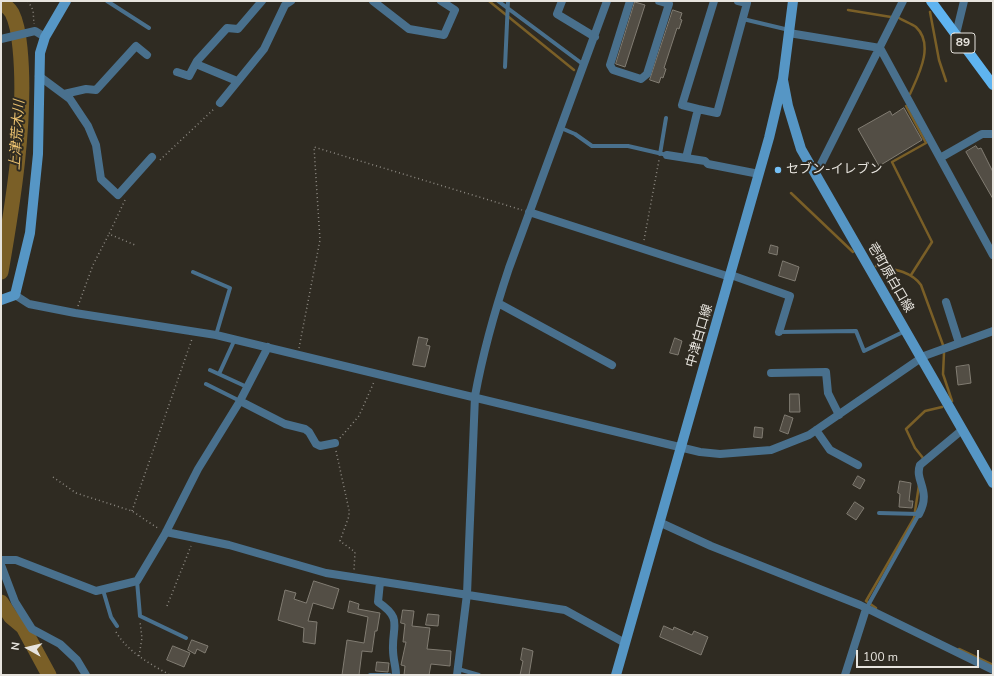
<!DOCTYPE html>
<meta charset="utf-8">
<style>
body{margin:0}
#map{position:relative;width:994px;height:676px;overflow:hidden;background:#2f2b22;font-family:"Nunito Sans",sans-serif}
canvas{display:block}
.frame{position:absolute;inset:0;border:2px solid #e7e4de;pointer-events:none}
.north{position:absolute;left:8px;top:628px;width:40px;height:40px;-webkit-text-stroke:3px #2f2b22;paint-order:stroke;rotate:278deg;font-size:11px;font-weight:700;line-height:16px;text-align:center;color:#e7e4de}
.north::after{content:'';display:block;margin:auto;width:14px;height:18px;background:#e7e4de;clip-path:polygon(50% 0,100% 100%,50% 72%,0 100%)}
.scale{position:absolute;left:856px;top:650px;width:123px;height:18px;box-sizing:border-box;border:2px solid #e7e4de;border-top:0;padding-left:5px;font-size:12px;line-height:14px;white-space:nowrap;color:#e7e4de;-webkit-text-stroke:3px #2f2b22;paint-order:stroke}
</style>
<div id="map">
<canvas width="994" height="676"></canvas>
<div class="frame"></div>
<div class="north">N</div>
<div class="scale">100 m</div>
</div>
<script>
const ctx = document.querySelector('canvas').getContext('2d');
ctx.lineJoin = 'round';
function trace(path, color, width, dash) { ctx.strokeStyle = color; ctx.lineWidth = width; ctx.lineCap = dash ? 'butt' : 'round'; ctx.setLineDash(dash || []); ctx.stroke(path); }
function paint(path, color) { ctx.fillStyle = color; ctx.fill(path, 'evenodd'); }
function label(font, color, halo, rows, align = 'center') {
  ctx.font = font + ' "Nunito Sans","Noto Sans JP",sans-serif'; ctx.lineWidth = 4; ctx.setLineDash([]); ctx.textBaseline = 'middle'; ctx.strokeStyle = halo; ctx.fillStyle = color; for (const [text, x, y, turn = 0] of rows) {
    ctx.save(); ctx.translate(x, y); ctx.rotate((+turn || 0) * Math.PI / 180); ctx.textAlign = isNaN(turn) ? turn : align; if (halo) ctx.strokeText(text, 0, 0); ctx.fillText(text, 0, 0); ctx.restore();
  }
}
trace(new Path2D(`
 M489 1 574 70
 M848 10 891 17
 M930 12 939 60 946 81
 M899 18C904 21 912 24 916 27 935 45 918 76 910 94
 M906 106 926 143 892 162 932 242 911 275
 M791 193 853 252
 M876 266C893 269 911 271 921 285L943 345
 M944 353 943 374 952 401
 M922 461 923 458 915 448 906 429 925 411 942 407
 M876 608 866 601 914 518 919 485
 M959 649 993 665`), '#7a5f27', 2.5);
trace(new Path2D(`
 M1 2C5 5 9 8 12 13 17 23 19 37 20 48 27 118 13 203 1 272
 M1 602 11 617 23 627 49 675`), '#7a5f27', 15);
const building = new Path2D(`
 M635 2 645 5 625 67 616 64Z
 M673 10 682 13 680 19 682 20 679 29 677 28 664 68 666 69 663 78 661 77 659 83 650 80Z
 M904 108 922 140 879 166 858 129 890 111 892 115Z
 M976 146 978 149 981 148 993 172V199L966 152Z
 M771 245 778 247 777 255 769 253Z
 M783 261 799 267 795 281 779 276Z
 M419 337 428 339 426 345 430 346 425 367 413 365Z
 M675 338 682 341 678 355 670 353Z
 M969 365 971 383 958 385 956 367Z
 M790 394H799L800 412H790Z
 M785 415 793 418 788 434 780 431Z
 M755 427 763 428 762 438 754 437Z
 M858 476 865 480 860 489 853 485Z
 M900 481 911 483 909 501H913L912 508 899 507 900 494 898 493Z
 M855 502 864 508 856 520 847 514Z
 M314 581 339 589 333 609 313 603 308 621 317 622 315 644 303 642 304 628 278 620 285 590 296 593 294 599 306 603Z
 M350 601 359 604 358 609 380 613 377 631H375L372 652 362 651 359 675H342L347 640 364 643 368 617 348 612Z
 M403 610 414 611 412 626 430 628 427 649 451 651 450 666 431 664 429 675H404L405 666 401 665 406 642H403L405 624 401 623Z
 M428 614 439 615 438 626 426 625Z
 M664 626 673 630 674 627 692 635 694 631 708 637 701 655 660 637Z
 M192 640 208 646 205 653 197 649 195 654 188 650Z
 M173 646 190 653 184 667 167 660Z
 M523 648 533 651 529 675H520L523 661 521 660Z
 M377 662 389 663 388 672 376 671Z`);
paint(building, '#534e45');
trace(building, '#817c72', 1);
trace(new Path2D(`
 M28 1 33 10 34 24
 M160 160 214 109
 M125 200 109 234 135 245
 M644 240 659 160
 M78 306 93 265 109 234
 M299 348 320 240 314 147 522 210
 M340 438 359 416 374 382
 M336 451 349 510V516L340 541 355 552 354 570
 M53 477 76 493 132 511 159 529
 M132 511 192 339
 M167 606 191 546
 M116 632C128 652 150 664 170 675
 M139 656 142 638 140 622`), '#8e8a83', 1.5, [1, 3]);
trace(new Path2D(`
 M107 1 149 28
 M498 1 584 65
 M743 19 789 30
 M505 67 508 1
 M561 128 575 134 592 146H628L667 155
 M660 154 666 118
 M193 272 230 288 216 335
 M779 332 856 331 864 351 905 331
 M210 370 247 387
 M219 374 235 339
 M206 384 240 401
 M137 581 140 616 186 638
 M103 590 111 617 117 626
 M866 609 919 514 879 513
 M458 669 479 675
 M370 675H390`), '#49708d', 4);
trace(new Path2D(`
 M373 1 409 29 444 35 455 10 441 1
 M562 1 557 14 595 37
 M630 1 610 65 613 70 641 79 647 74 669 4 659 1
 M714 1 682 105 698 109 686 158 705 161 708 164 759 174
 M789 33 880 48
 M956 34 964 1
 M1 39 35 31 45 37
 M880 48 993 255
 M196 64 237 81
 M177 72 189 76 197 61 227 28 238 29 262 1
 M39 76 70 99 88 126 96 145 101 179 118 195 152 157
 M64 94 86 89 96 90 136 46 147 55
 M220 103 264 49 285 5 291 1
 M698 109 717 113 747 3 738 1
 M667 155 686 158
 M940 158 982 134H993
 M816 174 903 1
 M529 212 730 277
 M731 275 790 296 779 332
 M15 295 29 304 75 313 216 335 700 452 720 454 771 450 809 435 924 356 993 331
 M946 302 959 343
 M498 303 612 365
 M771 373 826 372 828 393 839 415
 M240 401 285 424 305 429 309 432 316 444 320 446 335 443
 M816 430 830 450 858 465
 M919 514C932 490 914 481 920 465L962 430
 M659 522 711 546 860 605 993 670
 M166 532 229 545 326 573 565 610 625 643
 M1 560H16L96 591 137 581 165 534 198 469 240 401 268 347
 M1 565 15 602 32 629 60 644 77 660 86 675
 M380 582 378 602C403 619 392 625 393 650 393 659 396 667 396 675
 M457 675 467 594 475 396C483 352 495 310 509 268L607 1
 M845 675 866 609`), '#49708d', 8);
trace(new Path2D(`
 M783 80 788 106 801 149 993 483
 M1 300 15 295 30 233 38 154 40 53 45 37 66 1
 M616 675 769 138 783 79 793 1`), '#5696c5', 10);
trace(new Path2D(`
 M931 1 993 85`), '#5fb4f0', 10);
for (const [x, y, r, color] of [
 [778,170,4,"#75c0f6"]
]) { const dot = new Path2D(); dot.arc(x, y, r, 0, 2 * Math.PI); ctx.fillStyle = color; ctx.fill(dot); trace(dot, '#2f2b22', 1.5); }
for (const [x, y, w] of [
 [963,43,24]
]) { const box = new Path2D(); box.roundRect(x - w / 2, y - 10, w, 20, 3); ctx.fillStyle = '#2f2b22'; ctx.fill(box); trace(box, '#e7e4de', 1); }
label('bold 12px', '#e7e4de', null, [
 ["89",963,43]
]);
label('13px', '#e7e4de', '#2f2b22', [
 ["セブン-イレブン",786,170]
], 'left');
label('13px', '#e7e4de', '#2f2b22', [
 ["壱町原白口線",890,278,60],
 ["中津白口線",700,336,-74]
]);
label('italic 14px', '#ebc16f', '#2f2b22', [
 ["上津荒木川",18,135,-86]
]);
</script>
